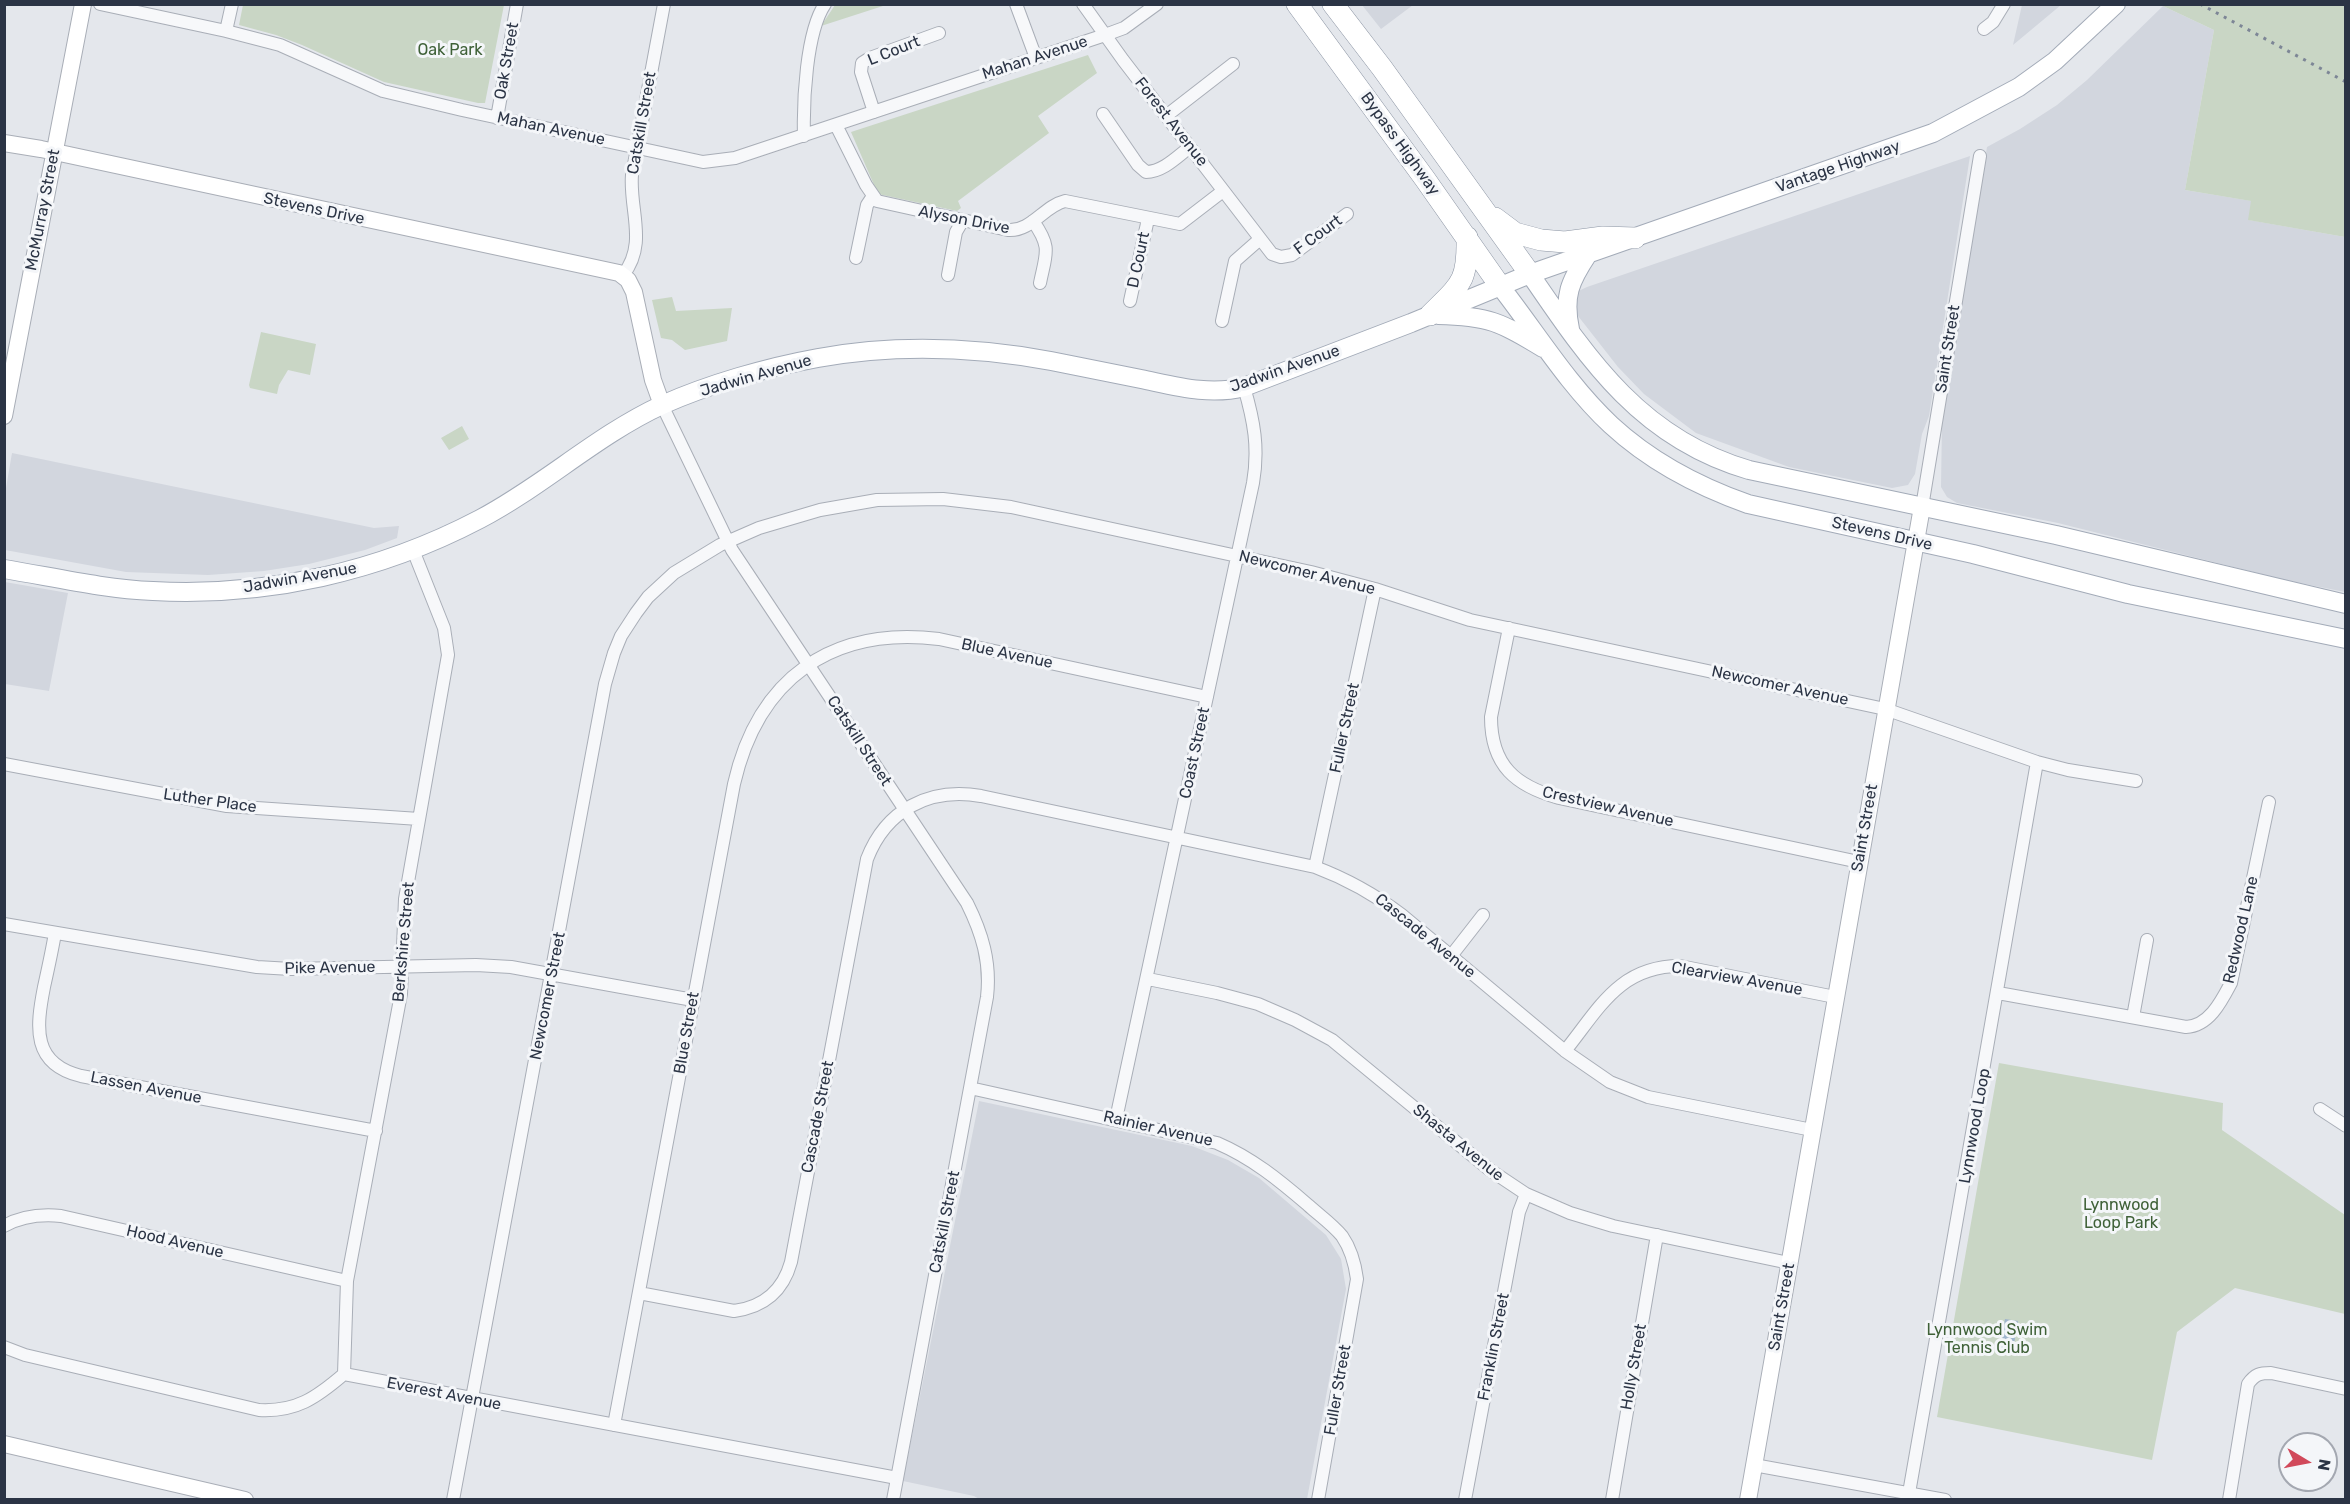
<!DOCTYPE html>
<style>
body{margin:0}
#map{position:relative;width:2350px;height:1504px;overflow:hidden;background:#e4e7ec;font-family:Rubik,sans-serif}
canvas{display:block}
.frame{position:absolute;inset:0;border:6px solid #2b3445;pointer-events:none}
.north{position:absolute;left:2278px;top:1432px;width:60px;height:60px;box-sizing:border-box;background:#f4f6f9;border:2px solid #a4a8b1;border-radius:50%;rotate:100deg;font-size:16px;font-weight:700;line-height:24px;text-align:center;color:#2b3445}
.north::after{content:'';display:block;margin:auto;width:21px;height:27px;background:#d1495b;clip-path:polygon(50% 0,100% 100%,50% 72%,0 100%)}
</style>
<div id="map">
<canvas width="2350" height="1504"></canvas>
<div class="frame"></div>
<div class="north">N</div>
</div>
<script>
const ctx = document.querySelector('canvas').getContext('2d');
ctx.lineJoin = 'round';
function paint(path, color) { ctx.fillStyle = color; ctx.fill(path, 'evenodd'); }
function trace(path, color, width, dash) { ctx.strokeStyle = color; ctx.lineWidth = width; ctx.lineCap = dash ? 'butt' : 'round'; ctx.setLineDash(dash || []); ctx.stroke(path); }
function label(font, color, halo, rows, align = 'center') {
  ctx.font = font + ' Rubik,sans-serif'; ctx.lineWidth = 6; ctx.setLineDash([]); ctx.textBaseline = 'middle'; ctx.strokeStyle = halo; ctx.fillStyle = color; for (const [text, x, y, turn = 0] of rows) {
    ctx.save(); ctx.translate(x, y); ctx.rotate((+turn || 0) * Math.PI / 180); ctx.textAlign = isNaN(turn) ? turn : align; if (halo) ctx.strokeText(text, 0, 0); ctx.fillText(text, 0, 0); ctx.restore();
  }
}
paint(new Path2D(`
 M2022 4 2061 5 2013 45 2022 5Z
 M1362 5H1413L1381 29Z
 M2163 6 2214 30 2185 190 2252 201 2249 220 2345 237V592L2285 580 2058 523 1957 503 1947 497 1941 487 1942 422 1987 147 2020 129 2057 105 2087 80Z
 M1970 156 1929 416 1922 434 1915 474 1908 485 1892 488 1789 467 1696 433 1644 394 1618 367 1571 307 1572 294 1587 287Z
 M12 453 374 528 399 526 397 538 365 550 309 564 264 571 208 575 126 572 5 550V494Z
 M5 582 68 593 49 691 5 684Z
 M979 1101 1192 1146 1228 1160 1259 1178 1326 1235 1341 1259 1346 1289 1307 1499 981 1500 974 1496 903 1481Z`), '#d2d6de');
paint(new Path2D(`
 M2165 4 2345 5V237L2248 220 2251 201 2185 190 2214 30 2163 6Z
 M243 5H504L485 103H478L384 82 302 45 276 35 239 25Z
 M835 5H886L821 26Z
 M1088 55 1097 73 1038 116 1049 133 958 201 961 208 957 211 878 194 851 132Z
 M672 297 676 311 732 308 727 341 685 350 672 340 661 338 652 300Z
 M261 332 316 344 310 375 288 370 279 385 277 394 250 388 249 385Z
 M462 426 469 439 449 450 441 438Z
 M1999 1063 2223 1103 2222 1130 2345 1215V1314L2235 1288 2177 1332 2152 1460 1937 1417Z`), '#c9d6c5');
paint(new Path2D(`
 M2005 1319 2018 1321 2013 1350 2000 1348Z`), '#9fb4cc');
const street = new Path2D(`
 M100 4 226 31 280 45 383 91 462 110 703 162 735 158 1105 35 1124 28 1157 4
 M1016 4 1036 58
 M1083 4 1123 60 1272 254 1281 257 1292 255 1347 214
 M1984 29 1993 22 2004 4
 M226 31 232 4
 M874 112 861 72 862 63 870 58 939 33
 M1103 114 1138 165 1146 172C1163 172 1178 156 1190 147
 M1166 116 1233 64
 M497 118 517 4
 M836 125 866 185 877 201 1008 230C1031 232 1044 206 1065 201L1180 224 1223 191
 M804 136C803 102 806 32 825 4
 M1033 221C1052 248 1046 253 1040 283
 M856 258 867 205 873 196
 M623 275C648 244 629 209 632 175L664 4
 M948 275 956 232 963 220
 M1130 301 1148 219
 M1222 321 1235 261 1260 239
 M662 405 732 550 967 903C982 933 991 962 987 997L893 1500
 M1922 507 1980 156
 M1509 628 1491 717C1491 766 1516 786 1559 798L1859 862
 M4 764 227 806 419 819
 M1315 867 1375 589
 M4 924 257 967 291 969 476 965 511 967 693 1000
 M55 933C52 951 48 969 44 987 36 1028 32 1064 81 1076L376 1131
 M1451 956 1483 915
 M1148 979 1217 993 1258 1004 1295 1020 1332 1040 1490 1170 1526 1194 1570 1213 1613 1226 1789 1263
 M1998 993 2186 1027C2209 1026 2221 1002 2231 983L2269 802
 M2133 1017 2147 940
 M1565 1051C1599 1009 1619 966 1680 966L1835 997
 M970 1088 1217 1143C1252 1158 1279 1180 1308 1205 1319 1215 1332 1224 1342 1236 1351 1249 1355 1264 1357 1279L1318 1500
 M2320 1109 2346 1126
 M1116 1119 1253 483C1259 448 1254 421 1244 387
 M4 1226C22 1216 41 1214 61 1216L347 1281
 M639 1293 734 1311C764 1307 783 1291 791 1262L867 859C886 810 929 787 981 796L1315 867C1347 879 1374 894 1402 915L1565 1051 1610 1082 1648 1097 1812 1130
 M4 1347 25 1355 259 1410C296 1412 316 1398 344 1374L897 1478
 M344 1374 347 1281 401 994 405 899 448 655 444 628 413 550
 M614 1425 734 784C758 679 831 626 939 639L1207 697
 M1754 1465 1945 1500
 M1909 1493 2037 762
 M453 1500 605 684 614 653 621 636 636 613 648 597 674 573 720 545 759 528 820 510 877 500 943 499 1011 507 1311 572 1375 589 1470 620 1885 709 2037 762 2068 770 2136 781
 M1465 1500 1519 1212 1526 1194
 M1612 1500 1657 1235
 M2229 1500 2248 1384C2255 1374 2260 1373 2271 1373L2346 1389`);
const secondary = new Path2D(`
 M4 143 41 149 619 273 628 280 634 292 653 380 662 405
 M4 416 83 4
 M4 1444 245 1500
 M1748 1500 1922 507`);
const primary = new Path2D(`
 M1530 274C1590 362 1642 439 1749 470L2056 535 2346 604
 M1500 286C1536 332 1568 385 1611 425 1651 462 1697 486 1748 504L1973 554 2128 594 2346 639
 M1438 315C1489 316 1500 322 1543 348
 M1570 329C1563 296 1570 281 1588 254
 M4 569C53 577 104 589 153 591 267 597 379 572 480 519 543 486 597 435 662 405 709 384 768 367 818 358 895 344 975 347 1051 361 1081 367 1111 373 1141 379 1175 386 1209 396 1244 387L1411 323 1530 274 1933 133 2019 87 2055 61 2116 4`);
const highway = new Path2D(`
 M1297 4 1425 179 1500 286
 M1333 4 1382 68 1530 274
 M1495 218 1515 233 1541 240 1565 242 1603 237 1635 238
 M1430 315C1461 284 1468 282 1467 237`);
trace(street, '#a9aeb7', 14);
trace(secondary, '#a9aeb7', 18);
trace(primary, '#a3abb8', 20);
trace(highway, '#8b94a3', 22);
trace(street, '#f7f8fa', 12);
trace(secondary, '#fff', 16);
trace(primary, '#fff', 18);
trace(highway, '#fff', 21);
trace(new Path2D(`
 M2200 4 2346 82`), '#7d8696', 3, [3, 6]);
label('16px', '#3f6138', '#f4f6f9', [
 ["Oak Park",450,50],
 ["Lynnwood",2121,1205],
 ["Loop Park",2121,1223],
 ["Lynnwood Swim",1987,1330],
 ["Tennis Club",1987,1348]
]);
label('16px', '#2b3445', '#f4f6f9', [
 ["L Court",894,51,-22],
 ["Mahan Avenue",1035,58,-18],
 ["Oak Street",507,61,-80],
 ["Forest Avenue",1171,122,52],
 ["Catskill Street",642,123,-80],
 ["Mahan Avenue",551,129,12],
 ["Bypass Highway",1400,144,54],
 ["Vantage Highway",1838,167,-19],
 ["Stevens Drive",314,209,12],
 ["McMurray Street",43,210,-79],
 ["Alyson Drive",964,220,11],
 ["F Court",1318,235,-36],
 ["D Court",1139,260,-78],
 ["Saint Street",1948,349,-81],
 ["Jadwin Avenue",1285,369,-19],
 ["Jadwin Avenue",756,376,-16],
 ["Stevens Drive",1882,534,13],
 ["Newcomer Avenue",1307,573,14],
 ["Jadwin Avenue",300,578,-10],
 ["Blue Avenue",1007,654,12],
 ["Newcomer Avenue",1780,686,12],
 ["Fuller Street",1345,728,-78],
 ["Catskill Street",859,741,57],
 ["Coast Street",1195,753,-78],
 ["Luther Place",210,801,8],
 ["Crestview Avenue",1608,807,13],
 ["Saint Street",1865,828,-80],
 ["Redwood Lane",2241,930,-77],
 ["Cascade Avenue",1425,936,39],
 ["Berkshire Street",404,942,-85],
 ["Pike Avenue",330,968,-1],
 ["Clearview Avenue",1737,979,10],
 ["Newcomer Street",548,996,-79],
 ["Blue Street",687,1033,-80],
 ["Lassen Avenue",146,1088,11],
 ["Cascade Street",818,1117,-79],
 ["Lynnwood Loop",1975,1126,-80],
 ["Rainier Avenue",1158,1129,13],
 ["Shasta Avenue",1458,1143,39],
 ["Catskill Street",945,1222,-79],
 ["Hood Avenue",175,1242,13],
 ["Saint Street",1782,1307,-80],
 ["Franklin Street",1494,1347,-79],
 ["Holly Street",1634,1367,-80],
 ["Fuller Street",1338,1390,-80],
 ["Everest Avenue",444,1394,11]
]);
</script>
